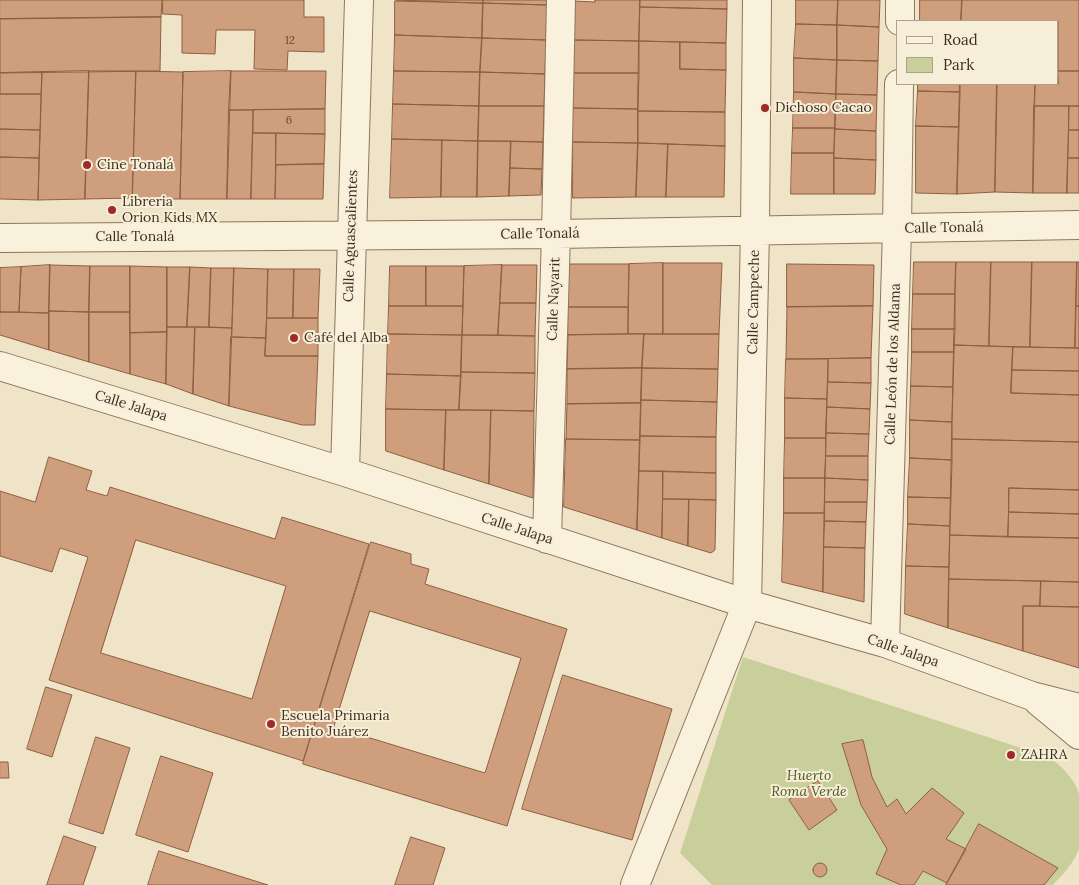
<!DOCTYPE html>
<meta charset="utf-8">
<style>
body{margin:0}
#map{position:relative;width:1079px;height:885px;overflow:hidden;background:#f0e4c8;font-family:Lora,serif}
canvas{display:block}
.legend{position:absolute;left:896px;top:20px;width:162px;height:65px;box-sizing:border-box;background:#f7eed8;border:1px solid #ada18e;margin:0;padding:6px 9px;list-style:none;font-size:15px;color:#3d2e20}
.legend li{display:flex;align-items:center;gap:10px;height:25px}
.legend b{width:25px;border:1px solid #ada18e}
</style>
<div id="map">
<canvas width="1079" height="885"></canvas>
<ul class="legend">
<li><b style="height:6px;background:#faf1dc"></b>Road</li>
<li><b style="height:14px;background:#c9cf9b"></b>Park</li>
</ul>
</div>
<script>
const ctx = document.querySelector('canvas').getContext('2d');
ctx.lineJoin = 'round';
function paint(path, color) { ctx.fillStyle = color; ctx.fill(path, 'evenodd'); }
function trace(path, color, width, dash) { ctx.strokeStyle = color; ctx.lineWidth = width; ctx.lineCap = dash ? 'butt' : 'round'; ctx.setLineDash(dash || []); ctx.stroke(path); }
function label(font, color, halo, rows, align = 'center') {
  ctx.font = font + ' Lora,serif'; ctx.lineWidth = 4; ctx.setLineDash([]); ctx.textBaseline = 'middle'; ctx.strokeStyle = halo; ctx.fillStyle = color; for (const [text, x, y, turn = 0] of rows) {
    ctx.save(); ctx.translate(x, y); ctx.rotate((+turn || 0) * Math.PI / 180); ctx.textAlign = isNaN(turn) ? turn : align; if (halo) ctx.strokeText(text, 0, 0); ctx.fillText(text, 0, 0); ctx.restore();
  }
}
paint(new Path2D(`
 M743 657 1018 747C1040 751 1057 759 1070 777 1074 782 1078 788 1079 795 1079 812 1079 832 1079 849 1074 863 1063 874 1053 885H712L680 853Z`), '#c9cf9b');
const building = new Path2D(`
 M0 0H162L161 17 0 19Z
 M163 0H304V17H324V52L288 51 287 70 254 69 255 30H216L215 54 182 53V15L163 14Z
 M396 0H483V3Z
 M483 0H547V5L483 3Z
 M595 0H640L639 41 573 40 574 1 595 2Z
 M640 0H727V9L640 7Z
 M796 0H838L837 25 796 24Z
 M838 0H880L879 27 837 25Z
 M920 0H962L961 21H920Z
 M962 0H1079V71H1058V21H961Z
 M395 1 483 3 482 38 395 35Z
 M483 3 547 5 546 40 482 38Z
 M640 7 727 9 726 43 639 41Z
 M161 17 160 71 0 73V19Z
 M796 24 837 25V60L794 58Z
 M837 25 879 27 878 61 837 60Z
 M395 35 482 38 480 72 394 71Z
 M482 38 546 40 545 74 480 72Z
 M573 40 639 41V73H572Z
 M639 41 680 42V69L726 70 725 112 638 111Z
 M680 42 726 43V70L680 69Z
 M794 58 837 60 836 94 794 92Z
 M837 60 878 61 877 95 836 94Z
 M89 71H136L132 198 85 199Z
 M89 71 85 199 38 200 42 72Z
 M136 71 183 72 180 199H133Z
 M231 71 227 199H180L183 72Z
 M231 71H326L325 109 229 110Z
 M394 71 480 72 479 106 393 104Z
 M1058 71H1079V106H1034L1035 84H1058Z
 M42 72 41 94H0V73Z
 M480 72 545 74 544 106H479Z
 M572 73H639L638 109 572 108Z
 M918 84H960V92L918 91Z
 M960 84H997L995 192 957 194Z
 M997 84H1035L1033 193 995 192Z
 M918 91 960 92 959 127 916 126Z
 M794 92 836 94 835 128H793Z
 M0 94H41L40 130 0 129Z
 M836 94 877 95 876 131 835 129Z
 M393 104 479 106 478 141 392 139Z
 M479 106H544L543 142 478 141Z
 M1034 106H1069L1067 193H1033Z
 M1069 106H1079V130H1069Z
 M572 108 638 109V143L573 142Z
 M325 109V134L253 133V110Z
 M229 110H253L251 199H227Z
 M638 111 725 112V146L638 143Z
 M916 126 959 127 957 194 916 193Z
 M793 128H835L834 153H792Z
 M0 129 40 130 39 158 0 157Z
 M835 129 876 131V160L834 158Z
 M1069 130H1079V158H1068Z
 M253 133H276L275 199H251Z
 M276 133 325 134 324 164 276 165Z
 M392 139 442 140 441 197 390 198Z
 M442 140 478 141 477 197H441Z
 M478 141H511L509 196 477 197Z
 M511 141 543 142 542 169 510 168Z
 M573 142 638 143 636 197 573 198Z
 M638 143 668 144 666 197H636Z
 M668 144 725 146 724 197H666Z
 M792 153H834V194H791Z
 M0 157 39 158 38 200 0 199Z
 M834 158 876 160 875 194H834Z
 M1068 158H1079V193H1067Z
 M324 164 323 199H275L276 165Z
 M510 168 542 169 541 195 509 196Z
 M914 262H956L955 294H913Z
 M956 262H991L989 346 954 345Z
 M991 262H1032L1030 347 989 346Z
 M1032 262H1077L1075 348 1030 347Z
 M1077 262H1079V306H1076Z
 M663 263H722L719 334H663Z
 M663 263V334H628L629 264Z
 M569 264H629L628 307H568Z
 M787 264 874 265 873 306 787 307Z
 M50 265 90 266 89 312 49 311Z
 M50 265 49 313 19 312 21 267Z
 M502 265 498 335H462L464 266Z
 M502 265H537L536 303H500Z
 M90 266H130V312H89Z
 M130 266 167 267V332L130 333Z
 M390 266H426V306H389Z
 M426 266H464L463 306H426Z
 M21 267 19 312H0V268Z
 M167 267H190L187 327H167Z
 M190 267 211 268 209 327H187Z
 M211 268H234L232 328 209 327Z
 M234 268 268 269 266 338 232 337Z
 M268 269H294L293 318H267Z
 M294 269H320L318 318H293Z
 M913 294H955V329H912Z
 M500 303H536L535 336 498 335Z
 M389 306H463L462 335 388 334Z
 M873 306 871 358 786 359 787 307Z
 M1076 306H1079V348H1075Z
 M568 307H628V334L568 335Z
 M49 311 89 312V362L49 350Z
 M0 312 49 313V350L0 335Z
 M89 312H130V374L89 362Z
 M267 318H318V356H265Z
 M167 327H195L193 394 166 384Z
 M195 327 232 328 229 406 193 394Z
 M912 329H955L954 352H912Z
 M167 332 166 384 130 374V333Z
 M388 334 462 335 461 376 387 374Z
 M644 334H719L718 369 642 368Z
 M644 334 642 368 567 369 568 335Z
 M462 335 535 336V373L461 372Z
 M231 337 266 338 265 356H318L315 425H302L229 406Z
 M954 345 1013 347 1011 393 1079 395V442L952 439Z
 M1013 347 1079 348V371L1012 370Z
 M912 352H954L953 387 911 386Z
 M871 358V383L828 382V359Z
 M786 359H828L827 399 785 398Z
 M642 368 641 403 567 404V369Z
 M642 368 718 369 717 402 641 400Z
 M1012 370 1079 371V395L1011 393Z
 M461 372 535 373 534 411 459 410Z
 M387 374 461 376 459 410 386 409Z
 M828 382 871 383 870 409 827 407Z
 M911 386 953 387 952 422 910 420Z
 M785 398 827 399 826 438H785Z
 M641 400 717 402 716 437 640 436Z
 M641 403 640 440 566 439 567 404Z
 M827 407 870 409 869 434 826 433Z
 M386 409 446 410 444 470 386 451Z
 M446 410H491L489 484 444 470Z
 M491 410 534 411 533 498 489 484Z
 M910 420 952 422V460L910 458Z
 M826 433 869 434 868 456H826Z
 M640 436 716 437V473L639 471Z
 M785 438H826L825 478H784Z
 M566 439 640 440 637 530 564 507Z
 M952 439 1079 442V490L1009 488 1008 537 950 535Z
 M826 456H868V480L825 478Z
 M49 457 92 471 86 490 107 496 110 487 275 539 282 517 369 544 303 761 49 680 88 557 60 548 52 572 0 556V491L35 502ZM136 540 286 586 252 699 101 653Z
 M910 458 952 460 951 498 908 497Z
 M639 471H663L662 538 637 530Z
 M663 471 716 473V500L663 499Z
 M784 478H825L824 513H784Z
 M825 478 868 480 867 502H825Z
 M1009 488 1079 490V514L1009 512Z
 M908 497 951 498 950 526 908 524Z
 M663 499H689L688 546 662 538Z
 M689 499 716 500 715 550 711 553 688 546Z
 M825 502H867L866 522 825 521Z
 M1009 512 1079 514V538L1008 537Z
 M784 513H824L823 592 782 582Z
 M825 521 866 522 865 548 824 547Z
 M908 524 950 526 949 567 906 566Z
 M950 535 1079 538V582L949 579Z
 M371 542 411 554V564L429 569 425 584 567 629 507 826 303 764ZM370 611 521 658 485 773 334 727Z
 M824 547 865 548 864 602 823 592Z
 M906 566 949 567 948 628 905 614Z
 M949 579 1041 581 1040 606H1023V651L948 628Z
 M1041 581 1079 582V607L1040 606Z
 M1023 606 1079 607V668L1023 651Z
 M563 675 672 709 632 840 522 809Z
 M46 687 72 695 52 757 27 749Z
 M96 737 130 748 103 834 69 823Z
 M863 740 872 777 887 807 897 799 906 814 932 788 964 813 946 839 966 849 947 883 923 871 914 885H901L876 874 887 849 861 805 842 744Z
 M161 756 213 773 188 852 136 835Z
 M0 762H8L9 778H0Z
 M818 781 837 810 809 830 789 800Z
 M979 824 1058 868 1044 885H946Z
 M64 836 96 847 83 885H47Z
 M411 837 445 848 433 885H395Z
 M159 851 268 885H148Z
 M813 870a7 7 0 1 1 14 0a7 7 0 1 1-14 0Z`);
paint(building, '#cf9f7d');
trace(building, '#8d5f41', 1);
const minor = new Path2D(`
 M900 21V0
 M0 238 556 234 1079 225
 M0 366 345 472 747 604 885 643 1032 696 1079 708
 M345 472 359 0
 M547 539 556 234 561 0
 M885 643 897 229 899 84
 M1039 702 1079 735
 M635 885 747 604 755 230 757 0`);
trace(minor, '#8d765c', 30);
trace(minor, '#faf1dc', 28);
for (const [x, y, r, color] of [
 [765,108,5,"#9e2a2b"],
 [87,165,5,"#9e2a2b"],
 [112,210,5,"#9e2a2b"],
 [294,338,5,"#9e2a2b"],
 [271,724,5,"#9e2a2b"],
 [1011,755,5,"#9e2a2b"]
]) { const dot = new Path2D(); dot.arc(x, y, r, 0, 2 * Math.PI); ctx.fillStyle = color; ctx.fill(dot); trace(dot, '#f7eed8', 2); }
label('11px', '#624a37', null, [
 ["12",290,41],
 ["6",289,121]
]);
label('14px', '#3d2e20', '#f7eed8', [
 ["Dichoso Cacao",775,108],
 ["Cine Tonalá",97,165],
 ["Libreria",122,202],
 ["Orion Kids MX",122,218],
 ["Café del Alba",304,338],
 ["Escuela Primaria",281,716],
 ["Benito Juárez",281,732],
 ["ZAHRA",1021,755]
], 'left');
label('14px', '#3d2e20', '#f7eed8', [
 ["Calle Tonalá",944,228,-1],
 ["Calle Tonalá",540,234,-1],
 ["Calle Aguascalientes",351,236,-88],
 ["Calle Tonalá",135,237],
 ["Calle Nayarit",554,299,-88],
 ["Calle Campeche",754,302,-89],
 ["Calle León de los Aldama",893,364,-88],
 ["Calle Jalapa",131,406,17],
 ["Calle Jalapa",517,529,18],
 ["Calle Jalapa",903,651,19]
]);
label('italic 14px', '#4d5a26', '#f7eed8', [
 ["Huerto",809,776],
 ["Roma Verde",809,792]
]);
</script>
